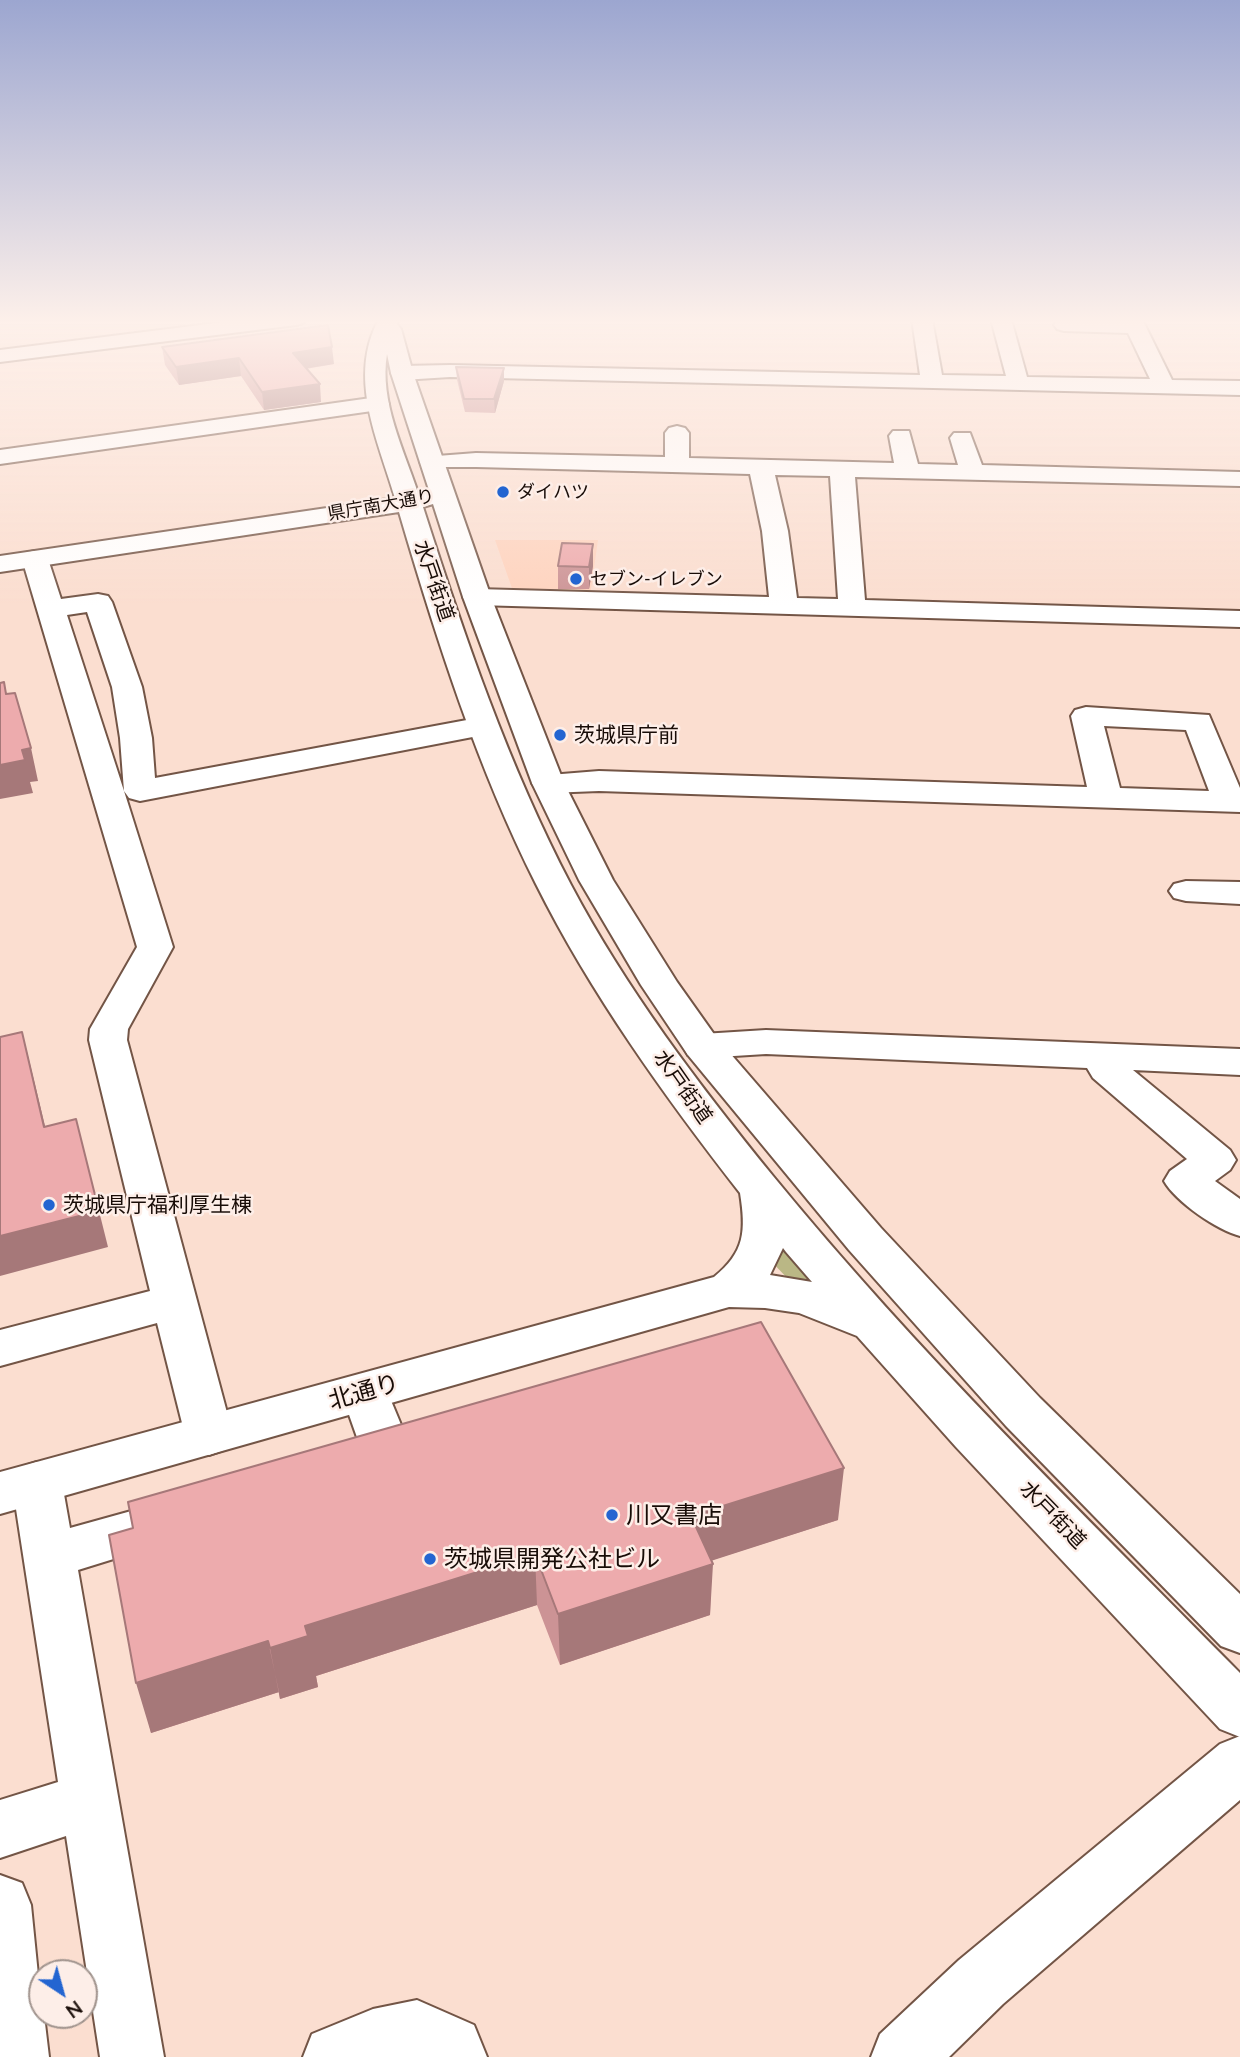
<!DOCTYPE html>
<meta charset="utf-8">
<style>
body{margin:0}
#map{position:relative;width:1240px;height:2057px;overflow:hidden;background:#fbded0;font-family:Lato,sans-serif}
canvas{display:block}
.north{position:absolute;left:28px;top:1959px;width:70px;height:70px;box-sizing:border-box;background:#fdeee8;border:2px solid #a1948e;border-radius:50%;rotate:144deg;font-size:19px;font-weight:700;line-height:28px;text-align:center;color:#180c07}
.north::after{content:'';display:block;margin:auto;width:24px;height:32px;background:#2365d1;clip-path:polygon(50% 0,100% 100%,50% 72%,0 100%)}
</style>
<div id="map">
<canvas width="1240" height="2057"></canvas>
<div class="north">N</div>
</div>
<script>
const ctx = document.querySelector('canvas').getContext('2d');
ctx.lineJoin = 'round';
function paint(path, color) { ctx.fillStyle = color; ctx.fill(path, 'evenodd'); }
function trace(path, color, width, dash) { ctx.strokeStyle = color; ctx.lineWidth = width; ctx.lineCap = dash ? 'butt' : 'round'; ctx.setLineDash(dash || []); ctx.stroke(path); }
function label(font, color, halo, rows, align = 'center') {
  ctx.font = font + ' Lato,"Noto Sans JP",sans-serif'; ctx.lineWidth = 5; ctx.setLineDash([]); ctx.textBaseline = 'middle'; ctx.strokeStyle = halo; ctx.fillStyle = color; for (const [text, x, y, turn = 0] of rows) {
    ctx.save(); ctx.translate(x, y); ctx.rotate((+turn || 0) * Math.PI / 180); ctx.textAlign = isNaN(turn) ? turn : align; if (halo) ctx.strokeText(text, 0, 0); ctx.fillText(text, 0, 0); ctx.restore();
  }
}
paint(new Path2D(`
 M495 540H598L590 596 514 594Z`), '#fed3be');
paint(new Path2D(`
 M775 1237 821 1287 789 1280 769 1259Z`), '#bab785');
const minor = new Path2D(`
 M248 319H306L303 323 296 325 0 362V350Z
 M912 319H932L942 375 1006 376 991 319H1011L1027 377 1150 379 1128 333 1064 331 1057 329 1054 325 1057 321 1064 319H1142L1172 380 1240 381V395L450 377 402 380 394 378 391 373 394 368 402 366 450 365 920 375Z
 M378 397 386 399 389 404 386 409 0 464V450Z
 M677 426 685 428 689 433V458L894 463 889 436 893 431H909L918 464 958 465 950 438 954 433H970L982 465 1240 472V486L855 477 865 600 1240 611V627L477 605 467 603 463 597 467 591 477 589 769 597 762 531 750 474 476 467H424L420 462 424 457 476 453 665 457V433L669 428ZM775 475 830 476 838 599 797 598 788 531Z
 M35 551 44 553 48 559 61 599 98 594 108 596 112 602 142 687 152 738 155 778 483 717 494 719 498 726 494 733 483 735 140 801 129 798 124 791 173 947 128 1029 127 1040 233 1435 226 1449 209 1455 192 1449 185 1435 157 1323 0 1366V1330L150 1291 89 1040 90 1029 137 947 22 559 26 553ZM87 612 112 687 120 738 124 791 67 615Z
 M1086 707 1209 715 1240 788V812L599 791 548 793 537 790 532 783 537 776 599 771 1087 787 1071 716 1075 710ZM1104 726 1186 730 1209 791 1120 788Z
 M1186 881 1240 882V904L1186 901 1174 898 1169 891 1174 884Z
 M766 1030 1240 1049V1075L1133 1070 1230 1150 1236 1160 1230 1170 1215 1181 1240 1199V1236C1217 1230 1176 1202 1164 1181L1170 1171 1187 1159 1093 1078 1087 1068 766 1054 702 1058 688 1055 683 1046 688 1037 702 1034Z
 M365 1373 382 1379 409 1444 397 1470 359 1486 341 1480 334 1466 341 1452 359 1443 341 1392 348 1379Z
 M37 1462 55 1468 62 1483 70 1528 160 1503 178 1509 186 1524 178 1539 78 1570 164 2057H100L66 1836 0 1858V1800L58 1782 12 1483 19 1468Z
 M1240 1736V1800L1003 2004 949 2057H871L880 2034 959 1960 1220 1744Z
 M0 1875 22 1883 31 1905 42 2015H44L49 2057H0Z
 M417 2000 474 2025 487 2057H303L312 2034 373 2009Z`);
const major = new Path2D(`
 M379 319 398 321 397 324 401 329 413 373 491 597 564 783 613 880 677 982 716 1037 881 1228 1040 1398 1240 1594V1653L1221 1646 1006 1426 849 1250 688 1055 641 985 579 880 532 783 463 597 433 504 423 507C464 635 508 765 571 885 626 989 699 1085 773 1176 917 1352 1080 1511 1240 1673V1737L1220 1729 956 1447 857 1336 799 1313 765 1308 729 1307 0 1514V1472L714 1277C745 1252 746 1231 740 1193 665 1097 591 994 536 884 477 767 436 638 399 512L0 572V556L395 498C378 440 347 377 379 319ZM387 354 391 373 429 490 418 493C404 450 379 401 387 354ZM783 1248 786 1252 812 1282 770 1275Z`);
trace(minor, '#735546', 4);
trace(major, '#735546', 4);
paint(minor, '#fff');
paint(major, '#fff');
paint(new Path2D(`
 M162 347 334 364 306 369 321 402 264 410 241 376 179 385 165 365Z
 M456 367 504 381 495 413 465 412 457 380Z
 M593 544V566L589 589H558V566Z
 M838 1520 712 1560 710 1615 560 1665 537 1605 316 1676 318 1687 280 1699 279 1692 151 1733 109 1535Z`), '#cc9395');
paint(new Path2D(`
 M332 347 334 364 295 370 293 353Z
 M239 358 241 376 179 385 176 367Z
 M504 368V381L495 413 494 399Z
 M320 384 321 402 264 410 262 392Z
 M593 544V566L589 589V567Z
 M31 748 38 781 30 782 33 793 0 799V765L22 750Z
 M22 1032 31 1068 54 1163 44 1127Z
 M99 1211 108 1247 0 1276V1236Z
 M844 1468 838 1520 689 1568 691 1516Z
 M535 1554 537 1605 316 1676 318 1687 280 1699 270 1648 305 1626Z
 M713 1564 710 1615 560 1665 558 1614Z
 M268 1641 279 1692 151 1733 136 1683Z`), '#a67879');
const building = new Path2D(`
 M328 325 332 347 293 353 320 384 262 392 239 358 176 367 162 347Z
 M456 367 504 368 494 399H464Z
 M562 543 593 544 589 567 558 566Z
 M4 682 6 694 15 693 31 748 22 750 25 760 0 765V683Z
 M22 1032 44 1127 76 1119 99 1211 0 1236V1037Z
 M761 1322 844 1468 691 1516 713 1564 558 1614 535 1554 305 1626 308 1636 270 1648 268 1641 136 1683 109 1535 133 1528 128 1502Z`);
paint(building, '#edabad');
trace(building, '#a67879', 2);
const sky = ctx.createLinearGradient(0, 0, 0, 607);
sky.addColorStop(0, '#9ca6d0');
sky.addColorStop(0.53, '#fdf0ea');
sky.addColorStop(1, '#fdf0ea00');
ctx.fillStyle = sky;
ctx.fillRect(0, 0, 1240, 607);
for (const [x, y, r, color] of [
 [503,492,7,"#2365d1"],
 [576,579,7,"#2365d1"],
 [560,735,7,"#2365d1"],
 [49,1205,7,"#2365d1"],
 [612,1515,7,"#2365d1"],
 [430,1559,7,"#2365d1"]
]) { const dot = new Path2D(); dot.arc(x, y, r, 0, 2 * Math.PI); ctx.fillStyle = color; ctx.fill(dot); trace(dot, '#fdeee8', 2.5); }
label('18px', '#180c07', '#fdeee8', [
 ["ダイハツ",517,492],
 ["セブン-イレブン",590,579]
], 'left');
label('18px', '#180c07', '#fdeee8', [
 ["県庁南大通り",381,505,-10]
]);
label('21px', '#180c07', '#fdeee8', [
 ["水戸街道",434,581,71],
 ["水戸街道",683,1087,55],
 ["水戸街道",1053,1515,46]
]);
label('21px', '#180c07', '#fdeee8', [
 ["茨城県庁前",574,735],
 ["茨城県庁福利厚生棟",63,1205]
], 'left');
label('24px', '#180c07', '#fdeee8', [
 ["北通り",364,1392,-16]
]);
label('24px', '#180c07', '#fdeee8', [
 ["川又書店",626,1515],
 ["茨城県開発公社ビル",444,1559]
], 'left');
</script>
